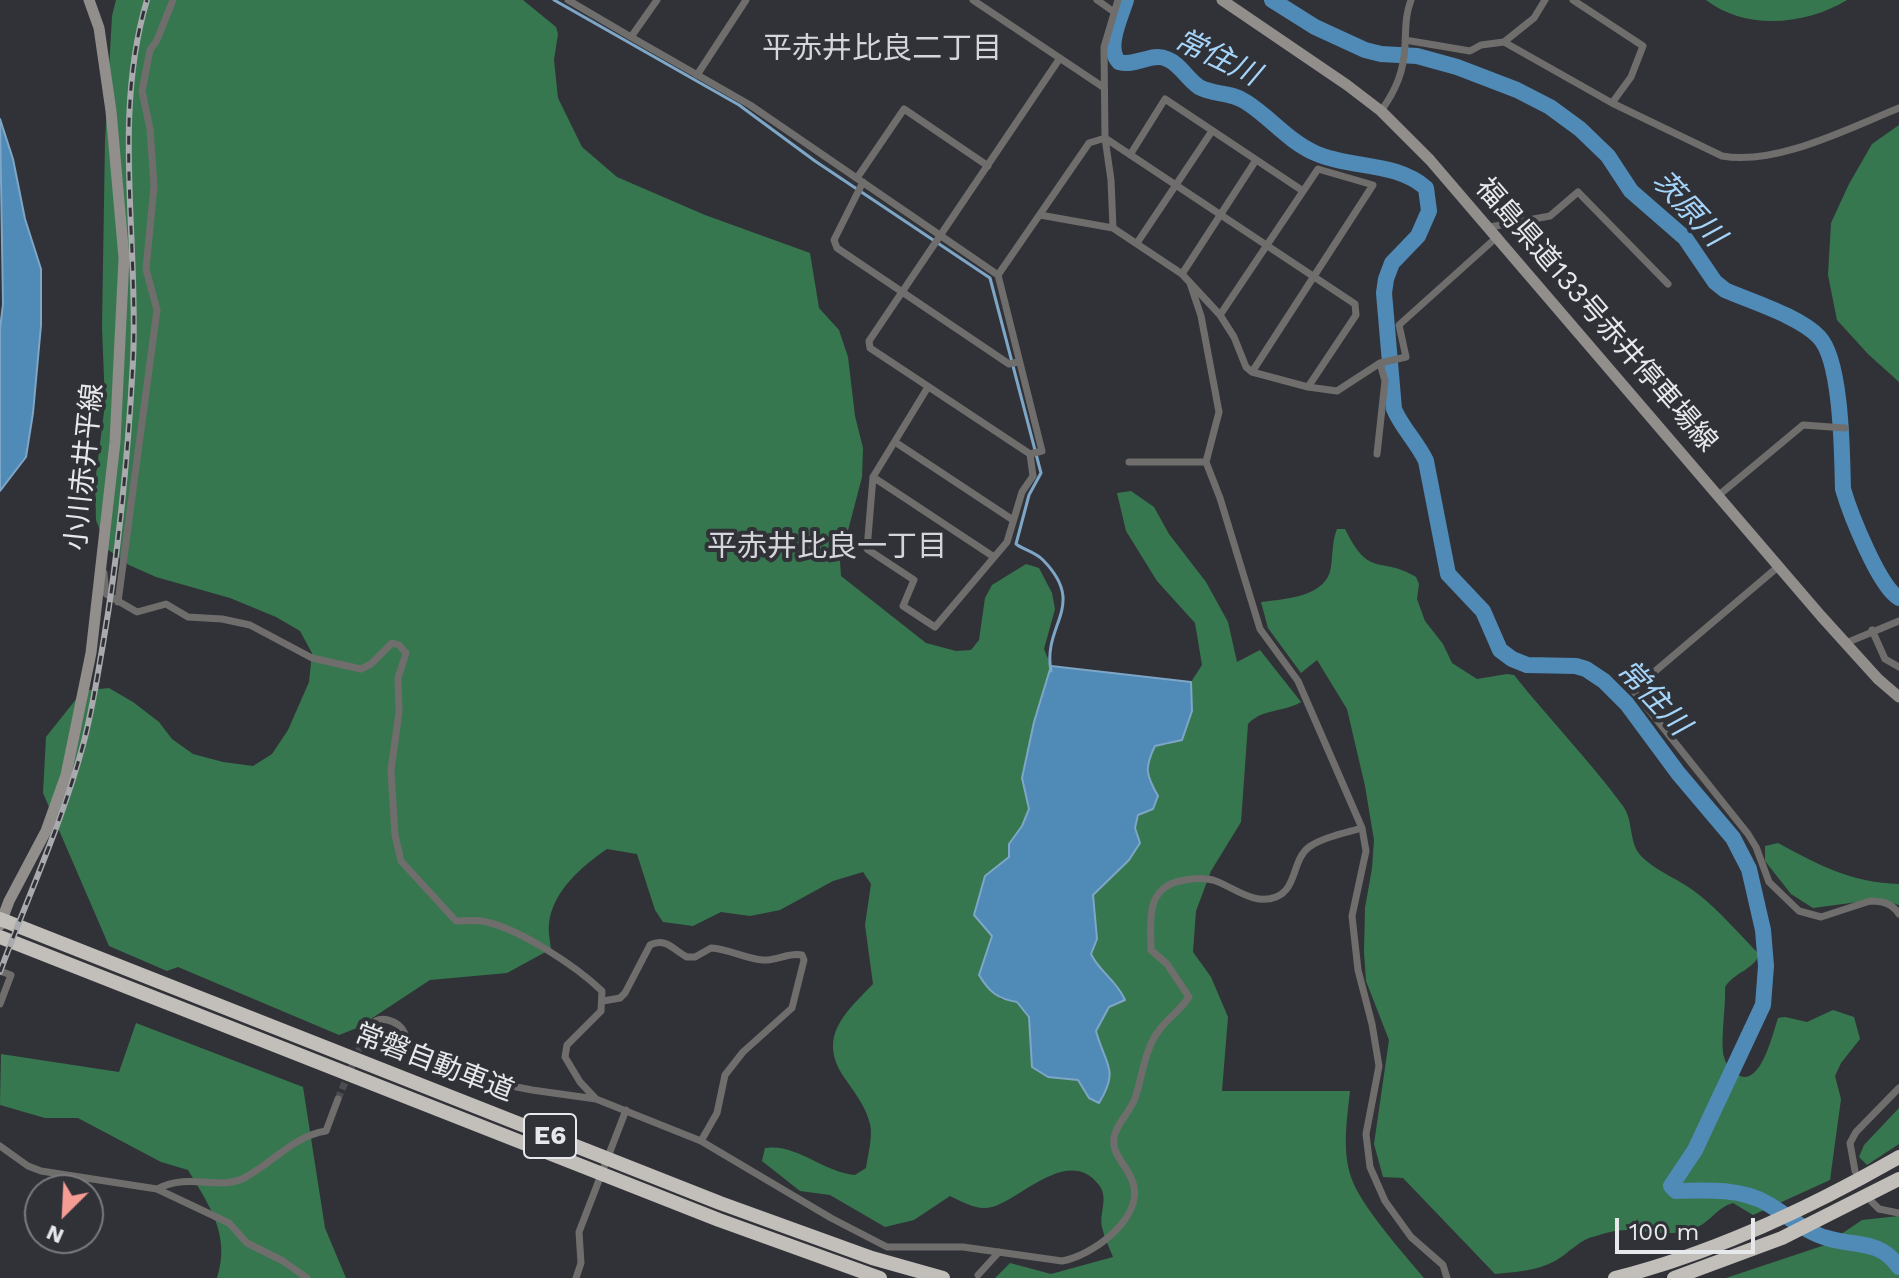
<!DOCTYPE html>
<meta charset="utf-8">
<style>
body{margin:0}
#map{position:relative;width:1899px;height:1278px;overflow:hidden;background:#313237;font-family:"Work Sans",sans-serif}
canvas{display:block}
.north{position:absolute;left:24px;top:1174px;width:80px;height:80px;box-sizing:border-box;background:#313237;border:2px solid #7a7b7f;border-radius:50%;rotate:204deg;font-size:22px;font-weight:700;line-height:32px;text-align:center;color:#e7e8eb}
.north::after{content:'';display:block;margin:auto;width:28px;height:36px;background:#f59c95;clip-path:polygon(50% 0,100% 100%,50% 72%,0 100%)}
.scale{position:absolute;left:1615px;top:1218px;width:140px;height:36px;box-sizing:border-box;border:4px solid #e7e8eb;border-top:0;padding-left:10px;font-size:24px;line-height:28px;white-space:nowrap;color:#e7e8eb;-webkit-text-stroke:6px #313237;paint-order:stroke}
</style>
<div id="map">
<canvas width="1899" height="1278"></canvas>
<div class="north">N</div>
<div class="scale">100 m</div>
</div>
<script>
const ctx = document.querySelector('canvas').getContext('2d');
ctx.lineJoin = 'round';
function paint(path, color) { ctx.fillStyle = color; ctx.fill(path, 'evenodd'); }
function trace(path, color, width, dash) { ctx.strokeStyle = color; ctx.lineWidth = width; ctx.lineCap = dash ? 'butt' : 'round'; ctx.setLineDash(dash || []); ctx.stroke(path); }
function label(font, color, halo, rows, align = 'center') {
  ctx.font = font + ' "Work Sans","Noto Sans JP",sans-serif'; ctx.lineWidth = 8; ctx.setLineDash([]); ctx.textBaseline = 'middle'; ctx.strokeStyle = halo; ctx.fillStyle = color; for (const [text, x, y, turn = 0] of rows) {
    ctx.save(); ctx.translate(x, y); ctx.rotate((+turn || 0) * Math.PI / 180); ctx.textAlign = isNaN(turn) ? turn : align; if (halo) ctx.strokeText(text, 0, 0); ctx.fillText(text, 0, 0); ctx.restore();
  }
}
paint(new Path2D(`
 M116 0H523L556 27 558 34 554 60 558 98 582 147 617 177 705 215 810 253 819 308 839 330 848 357 855 416 863 448 862 477 840 561 841 576 926 643 956 651 971 650 979 640 985 598 992 585 1026 564 1039 568 1052 593 1055 609 1044 649 1051 666 1034 722 1022 778 1029 809 1022 826 1009 844V857L985 876 992 936 979 976 1001 999 1017 1002 1029 1017 1032 1067 1048 1077 1079 1080 1089 1098 1099 1044 1096 1031 1110 1007 1124 1001 1096 966 1091 954 1097 939 1093 895 1129 860 1135 828 1150 781 1147 763 1155 746 1170 744 1192 695 1191 682 1202 665 1195 623 1157 581 1126 531 1117 493 1131 491 1154 507 1169 534 1206 582 1228 622 1237 662 1260 650 1301 702C1282 713 1263 708 1248 724L1241 822 1211 871 1196 911 1193 952 1211 977 1228 1017 1222 1091H1350C1347 1119 1342 1150 1351 1177 1360 1205 1404 1254 1424 1278H995L1010 1263 1051 1274 1113 1257C1109 1247 1104 1237 1102 1227 1099 1213 1109 1198 1099 1185 1069 1145 1021 1199 992 1207 977 1211 963 1202 950 1196L914 1220 885 1227 830 1195 800 1191 762 1161 765 1148C796 1143 823 1172 855 1175L866 1168C868 1155 873 1136 870 1124 866 1107 855 1093 846 1080 816 1038 844 1014 873 984L865 925 871 884 863 872 833 881 780 910 750 916 721 912 693 926 663 922 655 910 637 854 607 849C582 866 553 891 549 923 548 931 550 941 551 949L507 973 430 980 357 1028 339 1035 178 967 167 971 109 946 43 793 46 737 77 698 89 690 109 688 133 702 159 722 172 739 193 754 223 762 253 766 272 754 288 730 309 682 312 653 300 631 276 617 230 598 156 577 129 565 107 549 96 520 95 483 105 404 102 327 105 141 112 16Z
 M1706 0H1847C1806 25 1746 31 1706 0Z
 M1899 125V382L1868 354 1837 320 1828 275 1831 223 1849 184 1872 144Z
 M1337 529H1345C1370 580 1380 555 1416 577L1419 584 1417 599 1425 621 1443 644 1452 663 1477 679 1507 674 1514 675C1550 720 1589 760 1623 806 1634 821 1628 843 1642 857 1657 872 1681 880 1698 894 1720 911 1739 934 1759 954 1755 969 1733 973 1725 987 1726 1005 1720 1044 1724 1057 1726 1065 1733 1073 1740 1076 1761 1085 1773 1033 1778 1018L1785 1017 1807 1022 1833 1010 1854 1017 1860 1039 1841 1063 1835 1076 1841 1099 1830 1180 1753 1215 1733 1203C1717 1207 1709 1224 1693 1229 1670 1237 1649 1231 1626 1230 1616 1230 1605 1233 1596 1236 1580 1239 1569 1253 1555 1261 1537 1271 1514 1272 1495 1274L1403 1178 1383 1177 1374 1144 1389 1040 1366 981 1364 952 1365 908 1372 868 1374 840 1365 786 1347 709 1317 660 1301 673 1268 628 1261 602C1285 599 1327 597 1331 567 1333 553 1332 542 1337 529Z
 M1778 843C1818 865 1853 883 1899 884V905L1880 899 1813 908 1791 894 1765 861V846Z
 M136 1023 303 1087 325 1228 346 1278H217C231 1235 209 1205 188 1170L161 1162 78 1118H45L0 1105 1 1054 119 1072Z
 M1899 1108V1144L1867 1165 1859 1157 1864 1145Z
 M1899 1216V1278H1726L1825 1245 1862 1220Z`), '#37774f');
const water = new Path2D(`
 M0 119 13 159 25 219 41 269V325L33 413 26 457 0 491V329L3 304Z
 M1051 666 1191 682 1192 711 1182 740 1155 746C1144 768 1146 775 1158 796L1153 809 1138 815 1135 828 1140 843 1129 860 1093 895 1097 939 1091 954C1100 973 1116 979 1125 1000L1109 1007 1096 1031C1105 1065 1120 1069 1099 1103L1089 1098 1078 1080 1048 1077 1032 1067 1029 1017 1017 1002C998 999 989 992 979 975L992 936 974 915 985 876 1009 857V844L1022 826 1029 809 1022 778 1034 722Z`);
paint(water, '#508ab7');
trace(water, '#7da6c7', 2);
trace(new Path2D(`
 M554 0 739 105 815 161 990 278 1041 473 1029 495 1016 544C1024 550 1035 552 1043 560 1088 606 1042 624 1051 671`), '#7da6c7', 3);
trace(new Path2D(`
 M1126 0C1121 17 1105 48 1119 62 1135 67 1152 52 1167 59 1180 64 1187 79 1199 87 1213 95 1232 92 1246 102 1270 117 1288 141 1315 153 1351 169 1395 161 1426 188L1429 211 1418 236 1392 263 1386 279 1384 293 1394 409C1402 428 1417 442 1426 461L1448 574 1483 611 1500 650 1512 659 1527 665 1576 666 1586 669 1604 681 1627 704 1678 773 1733 838 1749 869 1763 930 1766 966 1763 1005 1695 1150 1671 1186 1676 1191C1705 1190 1742 1188 1768 1204 1787 1215 1805 1232 1827 1238 1856 1247 1879 1239 1899 1267
 M1272 0 1315 27 1365 50 1381 54 1417 56 1457 67 1517 90 1550 107 1580 129 1608 156 1631 191 1685 238 1715 282 1725 290C1752 302 1799 316 1819 337 1842 361 1842 455 1843 489 1850 513 1879 587 1899 598`), '#508ab7', 16);
trace(new Path2D(`
 M338 1099 362 1042`), '#4c4d52', 7, [7, 3.5]);
trace(new Path2D(`
 M568 0 631 37 657 0
 M973 0 1103 87
 M1097 0 1114 12
 M1573 0 1643 46 1631 77 1612 103
 M631 37 750 105 998 275 1089 143 1105 138 1104 47 1118 0
 M1405 40 1470 51 1481 45 1504 42 1534 18 1545 0
 M1504 42 1612 103 1722 156C1776 166 1849 128 1899 108
 M697 75 746 0
 M1381 111C1396 90 1404 71 1405 45 1406 28 1405 16 1411 0
 M1105 138 1355 304 1356 315 1308 387 1252 372 1246 367 1234 337 1220 315 1182 274 1113 228
 M1130 155 1165 99 1303 191
 M857 178 904 109 988 166
 M863 182 834 240 837 248 1009 364 1018 362
 M1040 215 1113 228 1111 180 1105 138
 M1490 227 1550 216 1578 192 1668 284
 M1137 243 1212 131
 M1182 274 1256 160
 M998 275 1042 451 1030 454
 M1190 283 1201 316 1219 412 1206 462 1220 498 1260 629 1298 681 1362 828 1366 851 1352 916 1358 970 1372 1024 1379 1066 1366 1134 1370 1167 1385 1201 1411 1237 1443 1265 1447 1278
 M1220 315 1318 169 1373 185 1252 372
 M928 387 873 477 994 557
 M1308 387 1337 391 1380 363 1406 357 1399 325 1498 236
 M895 442 1013 520
 M1377 454 1385 381 1380 363
 M1129 462H1206
 M873 477 867 549 914 580 903 606 935 627 1007 542 1022 492 1033 476 1030 454 870 348 869 341 1060 58
 M1719 495 1803 425 1845 428
 M1779 566 1633 690 1748 834 1756 847 1769 882 1799 911 1821 917 1870 901C1882 901 1892 903 1899 914
 M104 573 106 594 137 612 166 604 188 617 222 619 250 625 312 658 361 669 371 664 392 643 399 645 406 653 398 678 399 712 391 770 395 835 401 861 456 921C464 921 474 920 482 921 517 927 576 966 602 991L601 1011 567 1045 565 1057 580 1082 596 1099 701 1141 831 1218 887 1247H963L1062 1261C1091 1256 1140 1221 1134 1187 1131 1166 1106 1154 1116 1131 1121 1119 1131 1110 1135 1098 1143 1075 1144 1049 1160 1029 1170 1016 1179 1012 1189 997L1167 964 1151 950C1151 923 1145 892 1176 882 1187 879 1202 877 1213 880 1234 887 1254 906 1276 897 1297 889 1292 860 1309 847 1324 837 1345 833 1362 828
 M118 602 157 310 146 269 154 186 150 129 142 91 150 50 157 40 173 0
 M1872 630 1885 659 1899 667
 M1846 643 1899 621
 M0 971 11 975 0 1004
 M603 1001 620 998 625 993 650 945C667 937 674 951 687 957H695L711 948C729 949 746 959 763 960 778 961 788 952 802 955L804 960 792 1008 743 1052 725 1075 717 1113 701 1141
 M362 1042C365 1037 367 1029 371 1025 380 1014 398 1021 404 1032 408 1039 407 1049 411 1057 414 1063 419 1066 425 1069L532 1090 596 1099
 M0 1146 28 1166 41 1171 157 1189 229 1223 247 1243 283 1261 307 1278
 M1855 1171 1850 1143 1856 1132 1899 1088
 M157 1189C190 1172 218 1191 244 1178 273 1163 293 1136 326 1131L338 1099
 M1872 1202 1879 1209 1899 1213
 M978 1275 999 1252
 M576 1278 581 1263 579 1232 626 1110`), '#6f6e6c', 7);
trace(new Path2D(`
 M1222 0 1347 85 1381 111 1430 160 1821 616 1878 679 1899 697
 M0 925 9 901 46 831 66 775 91 653 115 442 124 258 111 111 99 28 89 0`), '#918e8b', 11);
trace(new Path2D(`
 M0 919 720 1203 872 1258 943 1278
 M0 937 719 1220 880 1278
 M1615 1278C1715 1253 1810 1208 1899 1157
 M1674 1278 1782 1238 1899 1179`), '#c2beba', 14);
const rail = new Path2D(`
 M0 972C28 896 62 823 83 745 92 712 97 678 103 644 119 550 128 456 133 361 139 241 112 117 147 0`);
trace(rail, '#a9aaae', 6);
trace(rail, '#313237', 3, [9]);
for (const [x, y, w] of [
 [550,1136,52]
]) { const box = new Path2D(); box.roundRect(x - w / 2, y - 22, w, 44, 6); ctx.fillStyle = '#313237'; ctx.fill(box); trace(box, '#e7e8eb', 2); }
label('bold 26px', '#e7e8eb', null, [
 ["E6",550,1136]
]);
label('28px', '#e7e8eb', '#313237', [
 ["福島県道133号赤井停車場線",1596,315,49],
 ["小川赤井平線",85,467,-84],
 ["常磐自動車道",434,1063,21]
]);
label('30px', '#d4d6db', '#313237', [
 ["平赤井比良二丁目",882,49],
 ["平赤井比良一丁目",827,547]
]);
label('italic 30px', '#a5d4fa', '#313237', [
 ["常住川",1217,58,26],
 ["茨原川",1688,209,47],
 ["常住川",1653,698,47]
]);
</script>
